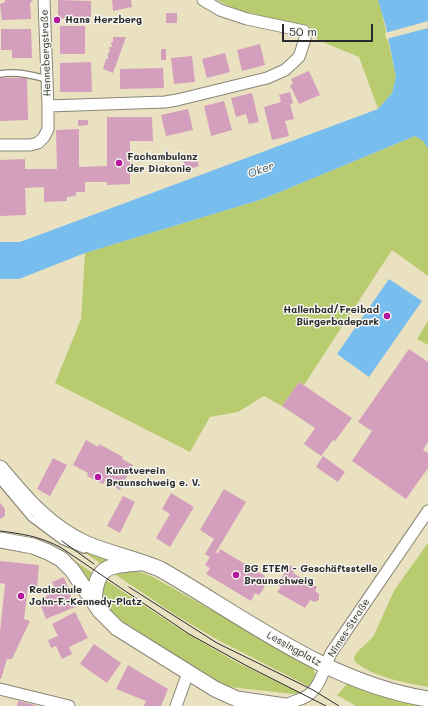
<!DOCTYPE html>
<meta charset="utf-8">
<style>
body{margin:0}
#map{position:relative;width:428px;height:706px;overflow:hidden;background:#eae1c1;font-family:Mali,sans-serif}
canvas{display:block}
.scale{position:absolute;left:282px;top:24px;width:91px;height:18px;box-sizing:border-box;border:2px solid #2b2b2b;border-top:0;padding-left:5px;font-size:12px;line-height:14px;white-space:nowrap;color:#2b2b2b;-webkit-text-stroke:3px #f6f6f2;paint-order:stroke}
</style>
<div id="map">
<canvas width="428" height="706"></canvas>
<div class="scale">50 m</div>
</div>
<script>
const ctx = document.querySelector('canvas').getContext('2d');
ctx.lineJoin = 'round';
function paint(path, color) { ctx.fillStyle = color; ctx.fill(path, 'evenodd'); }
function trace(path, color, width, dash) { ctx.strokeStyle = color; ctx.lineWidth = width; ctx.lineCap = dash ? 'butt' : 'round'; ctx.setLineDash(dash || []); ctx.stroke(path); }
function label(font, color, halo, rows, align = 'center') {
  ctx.font = font + ' Mali,sans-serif'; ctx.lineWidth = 3; ctx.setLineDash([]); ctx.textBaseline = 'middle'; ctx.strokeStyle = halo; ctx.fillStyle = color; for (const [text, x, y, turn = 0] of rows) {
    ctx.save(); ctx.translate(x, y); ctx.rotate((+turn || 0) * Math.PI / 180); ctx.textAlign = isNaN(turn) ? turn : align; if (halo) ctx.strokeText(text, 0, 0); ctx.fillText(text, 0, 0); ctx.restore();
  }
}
paint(new Path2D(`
 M217 0H379L396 77 392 93 378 109 359 57 318 40 309 26C278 19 245 15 217 0Z
 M415 136 424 141 428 148V276L392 250 304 385 299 382 282 406 264 396 238 412 210 417 190 452 55 383 81 319 85 253 263 199Z
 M428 321V345L417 339Z
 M428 543V687C403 682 376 678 355 662L354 658 356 653 373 637 395 589Z
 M81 550 119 561 104 566Z
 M71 558 94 574 92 585Z
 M130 570 143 573 153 577 312 667C317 674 316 681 310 687L218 640 177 616 113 573Z
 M104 579 181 630 238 663 300 693 293 694 230 687 215 681 196 671 109 612 101 601V583Z
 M348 683 428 706H356L337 695Z`), '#b8cc6f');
paint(new Path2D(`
 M378 0H428V148L423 141 415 136 263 199 85 253 19 279H0V242H20L378 109 392 93 396 77 386 27Z
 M389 279 422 301 369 377 337 354Z`), '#77bdee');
paint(new Path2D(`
 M428 21V28L386 39 385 33Z`), '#eae1c1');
paint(new Path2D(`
 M5 0H33L30 3 31 19 2 20 0 4 5 2Z
 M58 0 91 1V17L58 19Z
 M112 0H131L132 7 113 11Z
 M166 13H177V23H166Z
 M60 26H85V54H60Z
 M1 29H31L32 58H12V50H1Z
 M113 37H126L113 73 103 69 106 59H108V53L110 52 109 47H112L111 42H113Z
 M260 44 265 65 242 71 237 50Z
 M161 49H166V60H161Z
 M225 53 230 72 207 78 202 59Z
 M192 56 195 82 174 84 171 58Z
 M91 62 92 92H60V63Z
 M163 68 164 88 120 89V69Z
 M309 71 320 95 299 104 290 85 293 84 291 79Z
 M0 78H27L28 120 0 121Z
 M290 92 293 103 290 104 294 119 285 121 289 136 272 140 264 107 281 102 279 95Z
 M252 93 259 122 249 124 246 114 236 117 231 98Z
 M224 101 232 130 211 136 204 106Z
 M188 109 193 130 166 136 161 115Z
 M107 117H152L153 141H130V184L107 185V182H85V192H76V196L67 197V201L44 202V187L25 188 26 215 0 216V160L25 159V169H57L56 130 79 129V167L107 166Z
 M78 120H88V125L78 126Z
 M195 153 199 166 186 170 182 157Z
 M409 349 428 362V442L423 450 428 453V468L406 499 352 461 372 431 358 422Z
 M299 382 352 418 335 441 333 440 321 456 304 444 315 428 282 406Z
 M86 440 98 447 99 444 123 457 122 459 133 465 120 490 105 481 103 484 87 476 88 473 73 465Z
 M323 456 345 472 338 482 316 467Z
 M53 458 67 465 50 496 37 489Z
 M224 489 246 502 216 552 218 554 220 549 265 576 261 584 265 586 262 591 259 595 255 593 251 601 206 574 210 568 205 565 210 557 205 554 214 539 200 530Z
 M171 493 194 507 170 547 156 538 170 514 162 509Z
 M123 496 135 502 120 533 107 526Z
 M0 503 5 509V516L0 519Z
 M0 561 39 565 37 588 28 586 24 619 30 621 12 659H7L1 679H0V632L5 584 0 583Z
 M289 565 296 568 293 573 317 587 315 591 319 594V600L314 602 310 600 305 608 277 592 281 587 278 585Z
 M64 577 75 607 46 619 41 606 46 596 56 592 52 582Z
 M75 612 88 638 69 647 72 654 62 659 56 646 51 648 48 640 58 636 52 624Z
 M94 644 121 663 107 683 80 664Z
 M128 665 168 689 161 706H144L146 701 116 689Z
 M18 701 35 705V706H17Z`), '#d39fbc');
const lane = new Path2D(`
 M0 74C16 71 31 75 47 79
 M0 481 31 518 62 541 84 550`);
const street = new Path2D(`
 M48 106 165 102 177 100 267 78 285 70 299 57 305 39 304 31 247 19 220 10 203 0
 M0 145H30L38 143 44 137 48 129V106L44 0
 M0 689 69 706
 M176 706 188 673
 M284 706C291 702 300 700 307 696 320 688 325 666 331 653L428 511`);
const secondary = new Path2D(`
 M0 468C25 498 50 528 87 544 111 554 136 559 160 569 246 618 327 683 428 699
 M0 540 33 546 48 552 61 559 72 570 100 611 117 628 215 689 237 699 285 706
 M94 602C96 566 106 566 139 563`);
trace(lane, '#8a8676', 8);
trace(street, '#8a8676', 13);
trace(secondary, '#8a8676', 17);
trace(lane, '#fff', 5.5);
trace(street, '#fff', 11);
trace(secondary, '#fff', 15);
trace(new Path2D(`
 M0 531C23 534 38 536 60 547L189 634 247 666 326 706
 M62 541 94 564
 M129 587 217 643 313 690 339 706`), '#2b2b2b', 1);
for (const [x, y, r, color] of [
 [57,20,4,"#b5179e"],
 [119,163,4,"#b5179e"],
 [387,316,4,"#b5179e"],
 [98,477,4,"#b5179e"],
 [236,575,4,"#b5179e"],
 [21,596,4,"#b5179e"]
]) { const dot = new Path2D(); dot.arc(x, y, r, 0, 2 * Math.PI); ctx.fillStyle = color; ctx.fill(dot); trace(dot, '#f6f6f2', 1.5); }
label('bold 10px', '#2b2b2b', '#f6f6f2', [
 ["Hans Herzberg",65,20],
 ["Fachambulanz",127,157],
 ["der Diakonie",127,169],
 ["Hallenbad/Freibad",379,310,"right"],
 ["Bürgerbadepark",379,322,"right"],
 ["Kunstverein",106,471],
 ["Braunschweig e. V.",106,483],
 ["BG ETEM - Geschäftsstelle",244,569],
 ["Braunschweig",244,581],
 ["Realschule",29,590],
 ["John-F.-Kennedy-Platz",29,602]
], 'left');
label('10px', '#2b2b2b', '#f6f6f2', [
 ["Hennebergstraße",46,53,-92],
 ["Nîmes-Straße",349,628,-57],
 ["Lessingplatz",294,649,29]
]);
label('italic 11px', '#425766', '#f6f6f2', [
 ["Oker",261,170,-20]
]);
</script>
